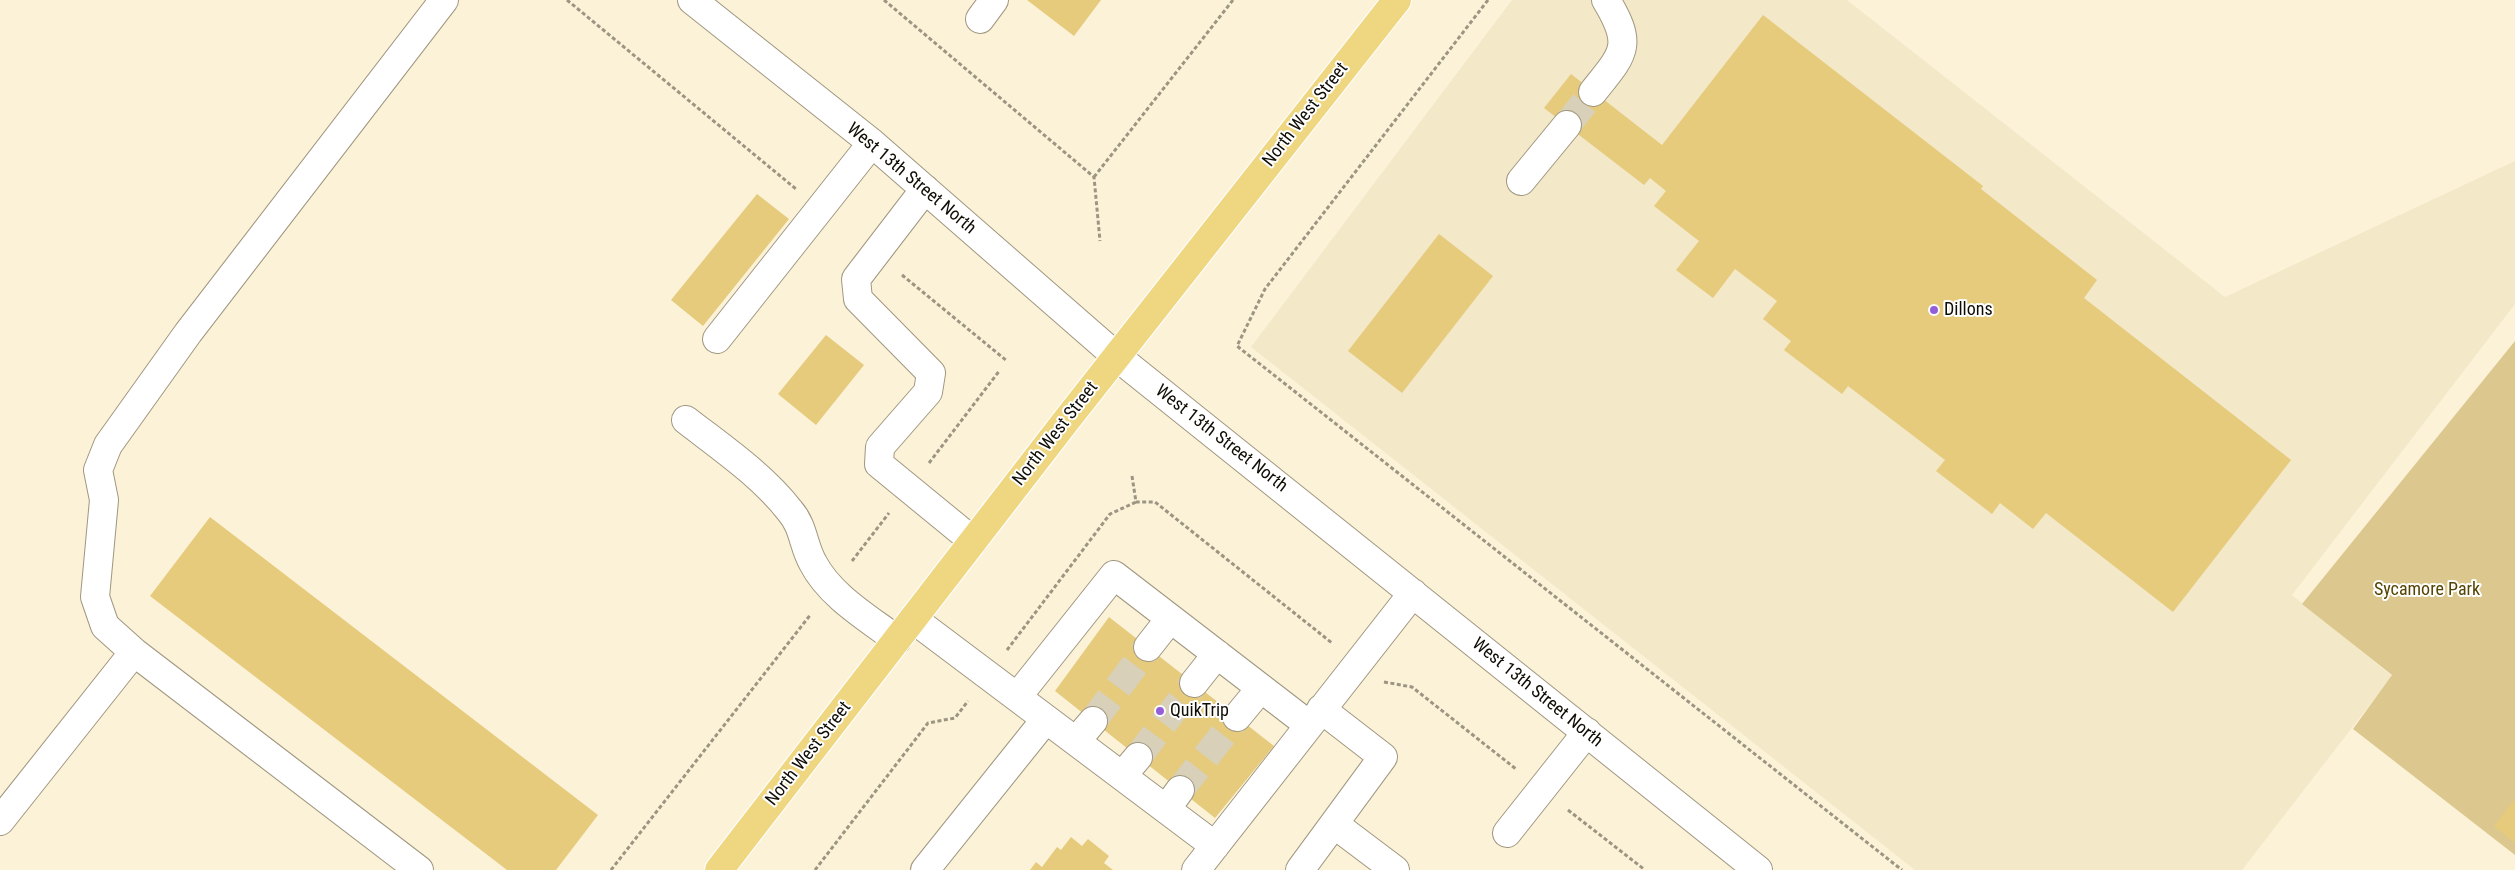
<!DOCTYPE html>
<style>
body{margin:0}
canvas{display:block;background:#fbf2d8}
</style>
<canvas width="2515" height="870"></canvas>
<script>
const ctx = document.querySelector('canvas').getContext('2d');
ctx.lineJoin = 'round';
function paint(path, color) { ctx.fillStyle = color; ctx.fill(path, 'evenodd'); }
function trace(path, color, width, dash) { ctx.strokeStyle = color; ctx.lineWidth = width; ctx.lineCap = dash ? 'butt' : 'round'; ctx.setLineDash(dash || []); ctx.stroke(path); }
function label(font, color, halo, rows, align = 'center') {
  ctx.font = font + ' "Roboto Condensed",sans-serif'; ctx.lineWidth = 4; ctx.setLineDash([]); ctx.textBaseline = 'middle'; ctx.strokeStyle = halo; ctx.fillStyle = color; for (const [text, x, y, turn = 0] of rows) {
    ctx.save(); ctx.translate(x, y); ctx.rotate((+turn || 0) * Math.PI / 180); ctx.textAlign = isNaN(turn) ? turn : align; if (halo) ctx.strokeText(text, 0, 0); ctx.fillText(text, 0, 0); ctx.restore();
  }
}
paint(new Path2D(`
 M1512 0H1847L2225 297 2515 161V304L2292 595 2392 676 2242 870H1915L1251 347Z`), '#f3e8c7');
paint(new Path2D(`
 M2515 341V855L2353 729 2392 675 2302 604Z`), '#dcc88e');
paint(new Path2D(`
 M1027 0H1101L1074 36Z
 M1763 15 1983 186 1981 189 2097 280 2084 298 2291 460 2173 612 2046 513 2033 529 2000 503 1992 514 1936 471 1945 460 1848 386 1842 394 1784 350 1791 341 1763 319 1777 301 1735 269 1713 298 1676 270 1699 241 1654 206 1666 191 1650 178 1644 185 1544 108 1571 74 1662 145Z
 M757 194 789 219 703 326 671 300Z
 M1439 234 1493 276 1402 393 1348 351Z
 M826 335 864 365 816 425 778 394Z
 M210 517 598 815 556 870H507L150 596Z
 M1109 617 1274 746 1215 818 1055 691Z
 M2515 799V843L2494 826Z
 M1071 837 1082 846 1088 839 1109 856 1104 863 1113 870H1030L1036 862 1042 867 1057 847 1061 850Z`), '#e6cb7d');
trace(new Path2D(`
 M1567 125 1593 92
 M1093 721 1148 647
 M1138 757 1194 683
 M1180 790 1237 717`), '#d8d0b8', 28, [28, 14]);
const minor = new Path2D(`
 M692 0 872 143 1116 356 1758 870
 M980 19 994 0
 M1593 92C1624 53 1634 46 1606 0
 M1521 181 1567 125
 M925 189 856 279 858 299 931 373 928 392 880 447 879 464 973 541
 M717 339 872 143
 M686 420C722 448 762 475 790 511 804 527 803 546 813 563 830 596 868 618 897 640
 M913 619 1215 846
 M1148 647 1170 619
 M1194 683 1217 654
 M1017 697 1114 575 1309 725
 M1237 717 1261 688
 M1076 741 1093 721
 M1122 776 1138 757
 M1166 809 1180 790
 M0 821 134 652
 M1334 824 1395 870
 M1507 833 1587 732
 M419 870 134 652 105 626 95 597 104 500 98 470 108 445 188 333 444 0
 M925 870 1046 719
 M1196 870 1413 593
 M1300 870 1383 757 1321 709`);
const major = new Path2D(`
 M719 870 1065 422 1397 0`);
trace(minor, '#a09780', 30);
trace(major, '#fff', 30);
trace(new Path2D(`
 M567 0 796 189
 M884 0 1094 177 1100 241
 M1488 0 1265 289 1237 346 1902 870
 M1094 177 1233 0
 M902 275 1007 361
 M929 463 1000 370
 M1132 476 1136 502H1155L1332 643
 M852 561 889 513
 M1007 650 1110 514 1136 502
 M1384 682 1412 687 1516 769
 M1568 810 1645 870
 M611 870 811 614
 M815 870 928 723 955 718 968 701`), '#9c9582', 3, [4, 2.5]);
trace(minor, '#fff', 28);
trace(major, '#efd782', 28);
for (const [x, y, r, color] of [
 [1934,310,5,"#935fd8"],
 [1160,711,5,"#935fd8"]
]) { const dot = new Path2D(); dot.arc(x, y, r, 0, 2 * Math.PI); ctx.fillStyle = color; ctx.fill(dot); trace(dot, '#fff', 2); }
label('18px', '#100d05', '#fff', [
 ["North West Street",1306,115,-52],
 ["West 13th Street North",911,179,40],
 ["North West Street",1056,434,-52],
 ["West 13th Street North",1221,439,38],
 ["West 13th Street North",1537,693,39],
 ["North West Street",809,754,-52]
]);
label('18px', '#100d05', '#fff', [
 ["Dillons",1944,310],
 ["QuikTrip",1170,711]
], 'left');
label('18px', '#554301', '#fff', [
 ["Sycamore Park",2427,590]
]);
</script>
